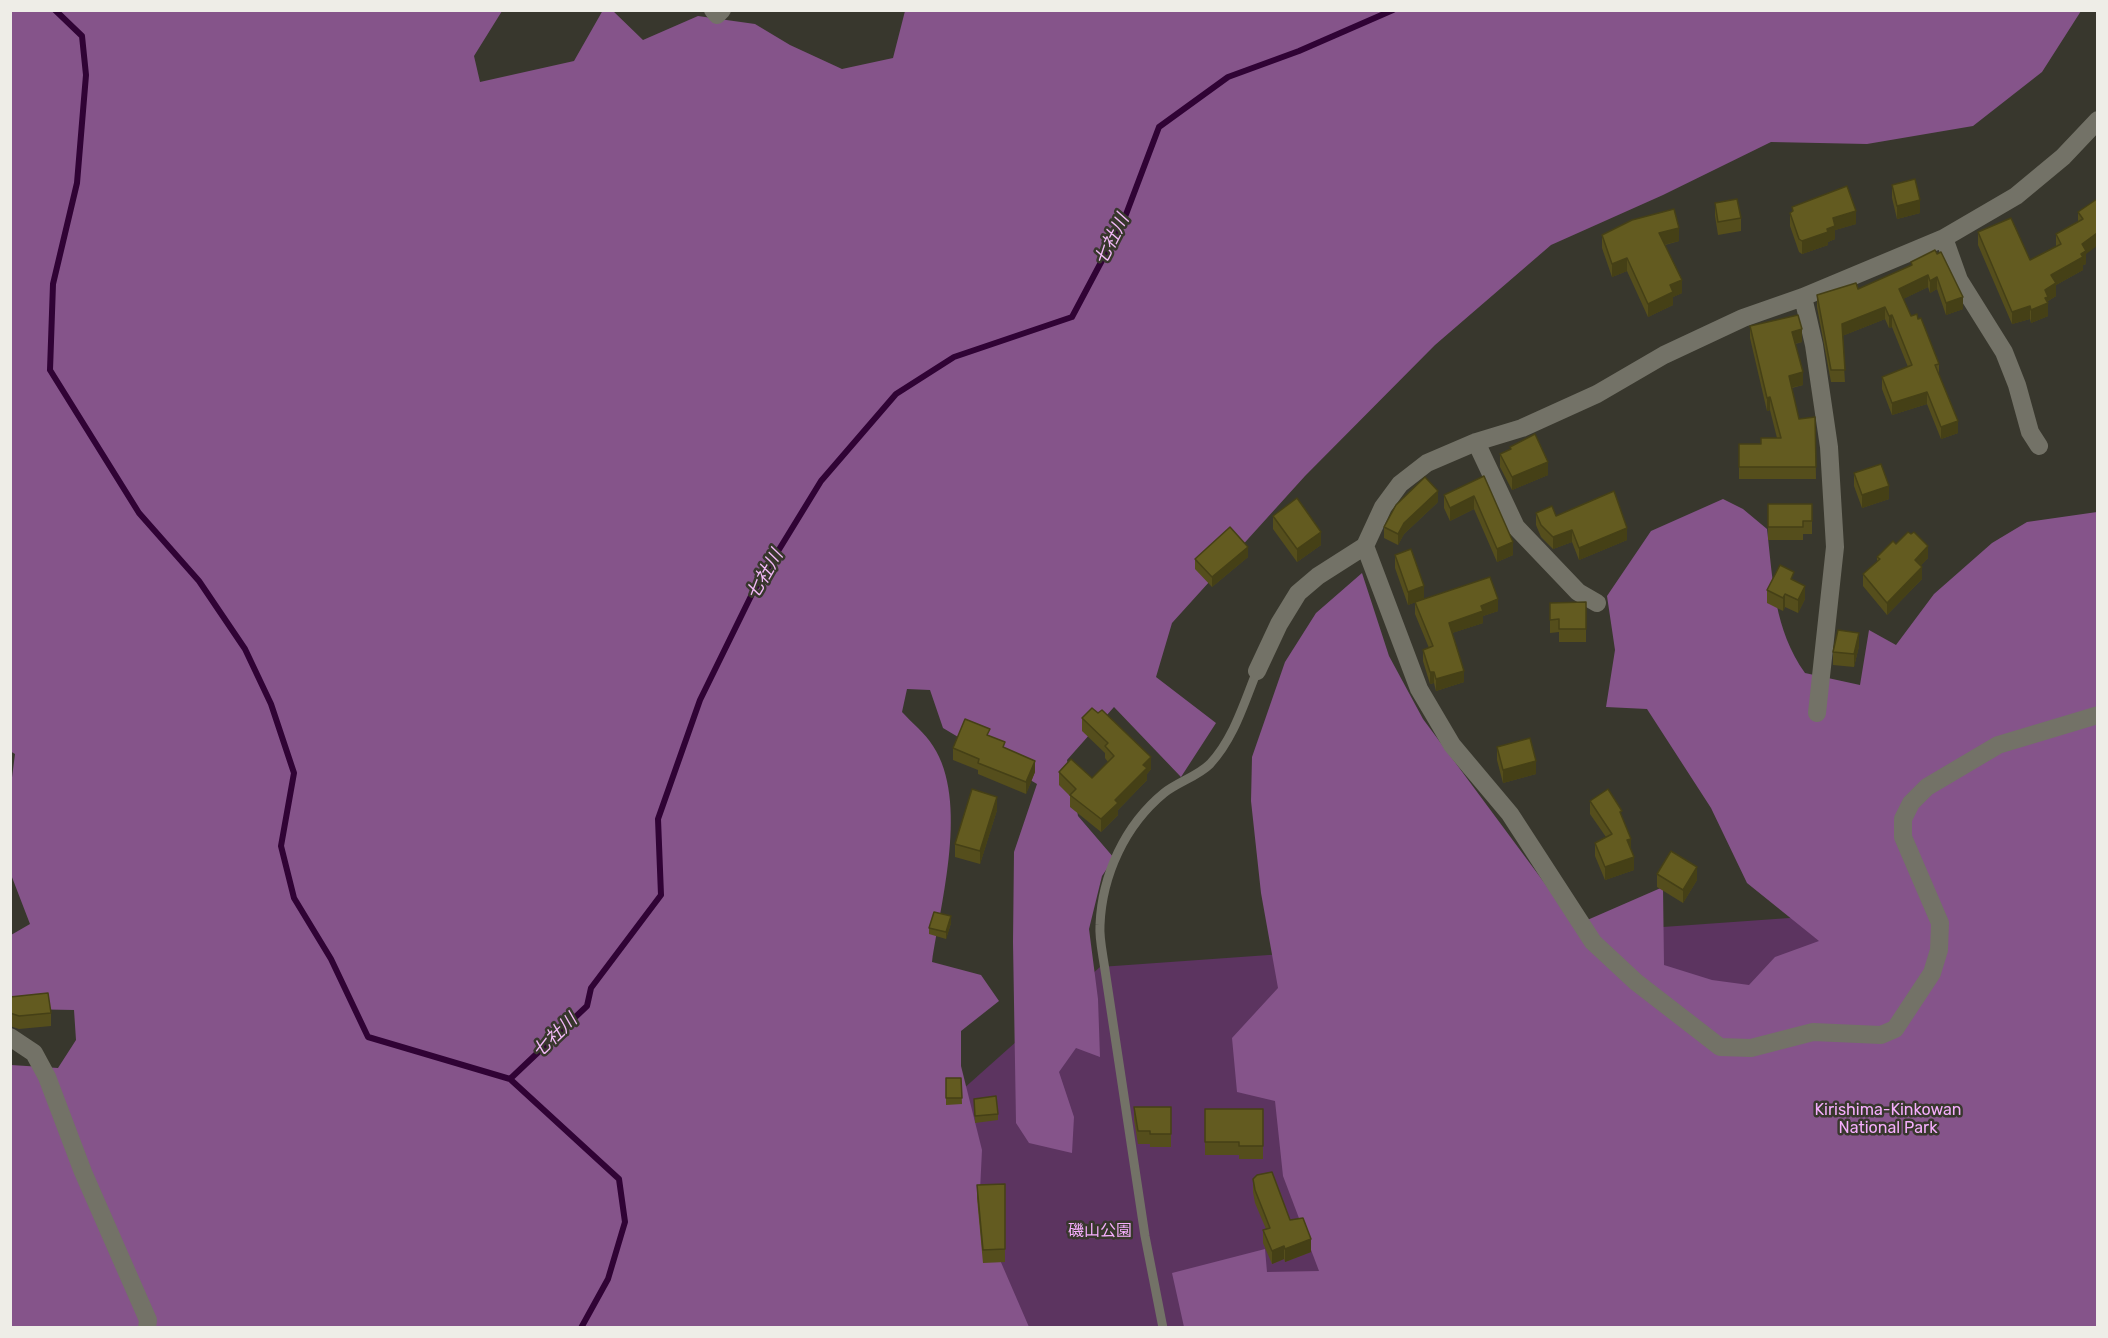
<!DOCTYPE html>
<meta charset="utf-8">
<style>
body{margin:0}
#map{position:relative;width:2108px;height:1338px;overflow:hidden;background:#38372d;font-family:Rubik,sans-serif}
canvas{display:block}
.frame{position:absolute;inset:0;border:12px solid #eeede7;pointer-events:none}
</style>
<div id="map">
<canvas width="2108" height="1338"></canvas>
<div class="frame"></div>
</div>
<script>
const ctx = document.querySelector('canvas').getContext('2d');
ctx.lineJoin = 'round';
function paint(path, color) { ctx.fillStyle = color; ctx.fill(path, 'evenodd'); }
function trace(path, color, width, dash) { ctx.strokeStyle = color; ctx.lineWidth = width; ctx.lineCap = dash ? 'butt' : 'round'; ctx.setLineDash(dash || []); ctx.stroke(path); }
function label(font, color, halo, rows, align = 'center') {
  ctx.font = font + ' Rubik,"Noto Sans JP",sans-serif'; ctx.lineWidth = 5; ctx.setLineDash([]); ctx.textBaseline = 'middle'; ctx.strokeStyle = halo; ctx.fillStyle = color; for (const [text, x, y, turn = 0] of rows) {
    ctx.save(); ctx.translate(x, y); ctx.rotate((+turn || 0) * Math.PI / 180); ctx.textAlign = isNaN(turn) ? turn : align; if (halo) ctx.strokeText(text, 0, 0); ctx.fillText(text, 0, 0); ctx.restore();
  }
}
paint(new Path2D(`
 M1916 909 2097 1327 695 1328 1100 967Z`), '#5c3460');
paint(new Path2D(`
 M603 10 613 11 643 40 698 16 755 24 790 45 842 69 893 58 905 11H2081L2042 72 1973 126 1867 144 1771 142 1663 195 1551 245 1435 345 1305 476 1172 623 1156 677 1216 723 1181 777 1114 707 1067 760 1078 816 1114 858 1102 876 1089 929 1098 999 1100 1057 1076 1048 1059 1072 1074 1117 1072 1153 1029 1143 1016 1123 1013 942 1014 852 1037 784 943 728 930 690 907 689 902 712C912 723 925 733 933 746 969 801 941 901 932 962L981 975 999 1001 961 1031V1066L982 1150 980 1191 987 1230 1029 1327H11V1065L58 1068 76 1040 74 1010 20 1009 11 994V935L30 924 10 872V793L15 754 10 751 11 11H502L474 56 480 82 574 61Z
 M1723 499 1743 509 1767 529C1773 581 1774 629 1805 673L1860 685 1869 630 1896 645 1934 594 1992 543 2027 522 2097 512V1327H1184L1172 1273 1265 1249 1267 1272 1319 1271 1283 1176 1275 1101 1237 1092 1232 1038 1278 988 1261 893 1251 801 1252 757 1285 662 1316 613 1362 573 1389 656 1423 719 1566 912 1585 921 1663 887 1664 965 1712 980 1749 985 1775 957 1819 941 1747 883 1711 808 1647 709 1606 707 1615 650 1607 596 1651 531Z`), '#85548a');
trace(new Path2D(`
 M55 10 82 36 86 75 77 183 53 284 50 370 139 513 199 581 245 649 271 704 294 773 281 846 294 898 331 959 368 1037 510 1079
 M581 1328 608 1279 625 1222 619 1179 510 1079 587 1006 591 988 661 895 658 819 700 700 753 592 821 481 896 394 954 357 1072 317 1125 217 1159 127 1228 77 1299 51 1393 10`), '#300335', 6);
trace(new Path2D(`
 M1163 1328 1145 1236 1105 970C1103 955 1099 939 1100 925 1102 875 1125 825 1164 793 1178 782 1198 776 1210 764 1234 738 1244 703 1257 671`), '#737267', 9);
trace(new Path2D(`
 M713 10 717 15 722 10
 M1944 238 1959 280 2004 352 2017 385 2030 432 2039 446
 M1803 297 1814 345 1829 447 1835 547 1817 713
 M1476 442 1516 527 1578 592 1597 603
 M1365 546 1419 689 1452 745 1510 814 1593 942 1636 982 1720 1047 1751 1048 1813 1032 1881 1035 1895 1029 1932 973 1939 950 1940 923 1903 837V819L1911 803 1927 787 1998 745 2098 715
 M1257 671 1279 624 1298 593 1318 576 1365 546 1383 507 1400 484 1427 463 1476 442 1522 428 1597 394 1664 355 1743 318 1803 297 1944 238 2016 196 2063 157 2098 120
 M10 1037 34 1053 47 1077 83 1172 148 1320 147 1328`), '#737267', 18);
paint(new Path2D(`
 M1892 185 1920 213 1897 219 1892 198Z
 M2097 199 2086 254V264L2083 265V270L2056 285V296L2048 301V316L2031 323 2030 319 2012 324 1978 245V232L2030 260 2056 246V234L2078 222V212Z
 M1715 203 1741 218V231L1718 235 1715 216Z
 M1792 207 1856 224 1835 230V239L1828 242V245L1802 254 1799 252 1790 226V213L1792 212Z
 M1602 235 1679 241 1665 245 1682 293 1673 297V305L1648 317 1627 271 1612 277 1602 248Z
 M1935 250 1963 309 1946 315 1937 289 1930 293 1928 287 1903 299 1911 316 1939 364V375L1958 433 1941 439 1927 404 1892 415 1882 389V377L1908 367 1892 327 1889 328 1885 319 1842 336 1845 382H1831L1817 307V295L1858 289 1911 265V262Z
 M1750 326 1802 342 1795 344 1803 385 1792 388 1799 419 1815 417 1816 479H1739V444H1761L1777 438 1770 410 1767 411 1750 338Z
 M1510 447 1548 475 1512 490 1500 467V454L1510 449Z
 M1854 473 1889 499 1862 508 1854 486Z
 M1484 476 1513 555 1497 562 1474 509 1450 521 1444 508V495Z
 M1438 502 1404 534 1398 545 1384 538V527Z
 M1768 504H1812V534H1803V540H1768Z
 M1536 513 1556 516 1627 540 1579 560 1572 542 1553 549 1541 537 1536 525Z
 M1273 516 1321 545 1297 562 1273 529Z
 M1896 544 1928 558 1921 565 1922 579 1887 615 1863 586V574L1877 562V557Z
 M1395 555 1424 599 1408 605 1395 568Z
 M1248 557 1212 587 1195 569V559Z
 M1794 581 1805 599 1798 613 1785 607 1783 611 1767 603V590Z
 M1415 602 1498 611 1483 616V623L1452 633 1464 682 1436 691 1434 683 1430 684 1423 661V650L1429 648 1415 614Z
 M1586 602V642H1559V632L1550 633V603Z
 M1859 646 1854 667 1833 665V652Z
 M1082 718 1151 769 1147 774V780L1118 810V815L1101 832 1070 807V796L1059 785V772L1092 778 1108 762 1105 758V753L1082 731Z
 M990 736 1035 772 1026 794 978 774V770L953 760V748Z
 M1497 747 1536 774 1503 783 1497 760Z
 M1590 801 1622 818 1631 850 1634 870 1605 880 1595 856V843L1606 837 1590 814Z
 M997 810 980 864 955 857V844Z
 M1657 874 1697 880 1683 903 1657 887Z
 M951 923 946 939 929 934V928Z
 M10 997 51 1013V1026L19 1029 10 1026Z
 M946 1078H961L962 1104 946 1105Z
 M974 1099 998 1114V1120L975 1123Z
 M1134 1107H1171V1147H1150V1144H1138L1134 1120Z
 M1205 1109H1263V1159H1239V1155H1205Z
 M1253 1179 1290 1220 1311 1252 1285 1262 1284 1259 1272 1264 1263 1243V1230L1266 1229 1255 1203 1253 1192Z
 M1005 1184V1262L983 1263 977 1198V1185Z`), '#554e1c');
paint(new Path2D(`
 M1920 200V213L1897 219V206Z
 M1856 211V224L1835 230V239L1828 242V245L1802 254V241L1827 229 1833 218Z
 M1679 228V241L1659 246V233Z
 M2097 233V246L2086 254V264L2083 265V270L2056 285V296L2048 301V316L2031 323V310L2045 290 2051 275 2082 244Z
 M1627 258V271L1612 277V264Z
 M1928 275V287L1899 301V289Z
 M1937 277V289L1930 293V281Z
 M1682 280V293L1673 297V305L1648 317V304L1670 285Z
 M1963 297V309L1946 315V303Z
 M2030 306V319L2012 324V312Z
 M1885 307V319L1842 336V324Z
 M1892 315V327L1889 328V316Z
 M1802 329V342L1792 344V332Z
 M1803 372V385L1789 388V376Z
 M1927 392V404L1892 415V403Z
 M1770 397V410L1767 411V398Z
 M1958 421V433L1941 439V427Z
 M1548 462V475L1512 490V477Z
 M1889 486V499L1862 508V495Z
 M1438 491V502L1404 534 1398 545V534L1404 523Z
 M1474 496V509L1450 521V508Z
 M1627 528V540L1579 560V548Z
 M1572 530V542L1553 549V537Z
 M1321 532V545L1297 562V549Z
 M1513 542V555L1497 562V549Z
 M1928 546V558L1915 572V560Z
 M1248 547V557L1212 587V577Z
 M1922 567V579L1887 615V603Z
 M1424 586V599L1408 605V592Z
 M1805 586V599L1798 613V600Z
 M1785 594V607L1783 611V598Z
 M1498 599V611L1483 616V623L1449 634V623L1481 606Z
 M1859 633V646L1854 667V654Z
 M1464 671V682L1436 691V679Z
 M1430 672H1434V683L1430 684Z
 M1151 757V769L1147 774V780L1118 810V815L1101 832V819L1115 800 1143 765Z
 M1035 761V772L1026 794V782Z
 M1536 761V774L1503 783V770Z
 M997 797V810L980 864V851Z
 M1631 839V852L1627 840Z
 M1634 857V870L1605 880V867Z
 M1697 867V880L1683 903V890Z
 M951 916V923L946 939V932Z
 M1311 1239V1252L1285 1262V1249Z
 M1284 1246V1259L1272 1264V1251Z`), '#454016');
const building = new Path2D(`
 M1915 179 1920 200 1897 206 1892 185Z
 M1847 186 1856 211 1833 218 1835 226 1827 229 1828 232 1802 241 1799 239 1790 213 1793 211 1792 207Z
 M1737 199 1741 218 1718 222 1715 203Z
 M2097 199V233L2082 244 2086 251 2081 254 2083 257 2051 275 2056 283 2045 290 2048 297 2045 298 2048 303 2031 310 2030 306 2012 312 1978 232 2011 218 2030 260 2061 244 2056 234 2083 219 2078 212Z
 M1674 209 1679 228 1659 233 1682 280 1670 285 1673 292 1648 304 1627 258 1612 264 1602 235 1632 220Z
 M1935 250 1937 254 1941 252 1963 297 1946 303 1937 277 1930 281 1928 275 1899 289 1911 316 1917 314 1918 319 1921 318 1939 364 1935 365 1958 421 1941 427 1927 392 1892 403 1882 377 1912 365 1892 315 1889 316 1885 307 1842 324 1845 370H1831L1817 295 1856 283 1858 289 1912 265 1911 262Z
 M1798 315 1802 329 1792 332 1803 372 1789 376 1799 419 1815 417 1816 467H1739V444H1761V438H1781L1770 397 1767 398 1750 326Z
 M1535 434 1548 462 1512 477 1500 454 1511 449 1510 447Z
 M1881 464 1889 486 1862 495 1854 473Z
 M1484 476 1513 542 1497 549 1474 496 1450 508 1444 495Z
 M1425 477 1438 491 1404 523 1398 534 1384 527 1396 505Z
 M1614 491 1627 528 1579 548 1572 530 1553 537 1541 525 1536 513 1552 506 1556 516Z
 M1297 498 1321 532 1297 549 1273 516Z
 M1768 504H1812V521H1803V527H1768Z
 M1230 527 1248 547 1212 577 1195 559Z
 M1908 532 1911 534 1914 532 1928 546 1915 560 1922 567 1887 603 1863 574 1880 559 1877 557 1893 541 1896 544Z
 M1411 549 1424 586 1408 592 1395 555Z
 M1780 565 1794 572 1791 579 1805 586 1798 600 1785 594 1783 598 1767 590Z
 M1490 577 1498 599 1481 606 1483 611 1449 623 1464 671 1436 679 1434 672H1430L1423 650 1433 646 1415 602Z
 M1586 602V629H1559V619L1550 620V603Z
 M1838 630 1859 633 1854 654 1833 652Z
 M1092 708 1098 713 1102 710 1151 757 1143 765 1147 768 1115 800 1118 803 1101 819 1070 795 1076 789 1059 772 1071 759 1092 778 1114 756 1105 746 1108 743 1082 718Z
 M965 719 990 729 987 735 1005 742 1003 747 1035 761 1026 782 978 763 979 759 953 748Z
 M1530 738 1536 761 1503 770 1497 747Z
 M972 789 997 797 980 851 955 844Z
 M1608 789 1622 811 1620 812 1631 839 1627 840 1634 857 1605 867 1595 843 1612 834 1590 801Z
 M1671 851 1697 867 1683 890 1657 874Z
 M934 912 951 916 946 932 929 928Z
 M48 993 51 1013 19 1016 10 1013V997Z
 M946 1078H961L962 1098H946Z
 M996 1096 998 1114 975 1116 974 1099Z
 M1134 1107H1171V1134H1150V1131H1138Z
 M1205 1109H1263V1146H1239V1142H1205Z
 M1272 1172 1290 1220 1303 1218 1311 1239 1285 1249 1284 1246 1272 1251 1263 1230 1270 1228 1255 1190 1253 1179 1257 1175Z
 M1005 1184V1249L983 1250 977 1185Z`);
paint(building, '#635b20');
trace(building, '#454016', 1.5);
label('16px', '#f5aefc', '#38372d', [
 ["Kirishima-Kinkowan",1888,1110],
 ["National Park",1888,1128],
 ["磯山公園",1100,1231]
]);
label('italic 18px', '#f2b9f7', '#38372d', [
 ["七社川",1112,240,-63],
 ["七社川",765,575,-60],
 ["七社川",555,1036,-44]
]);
</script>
